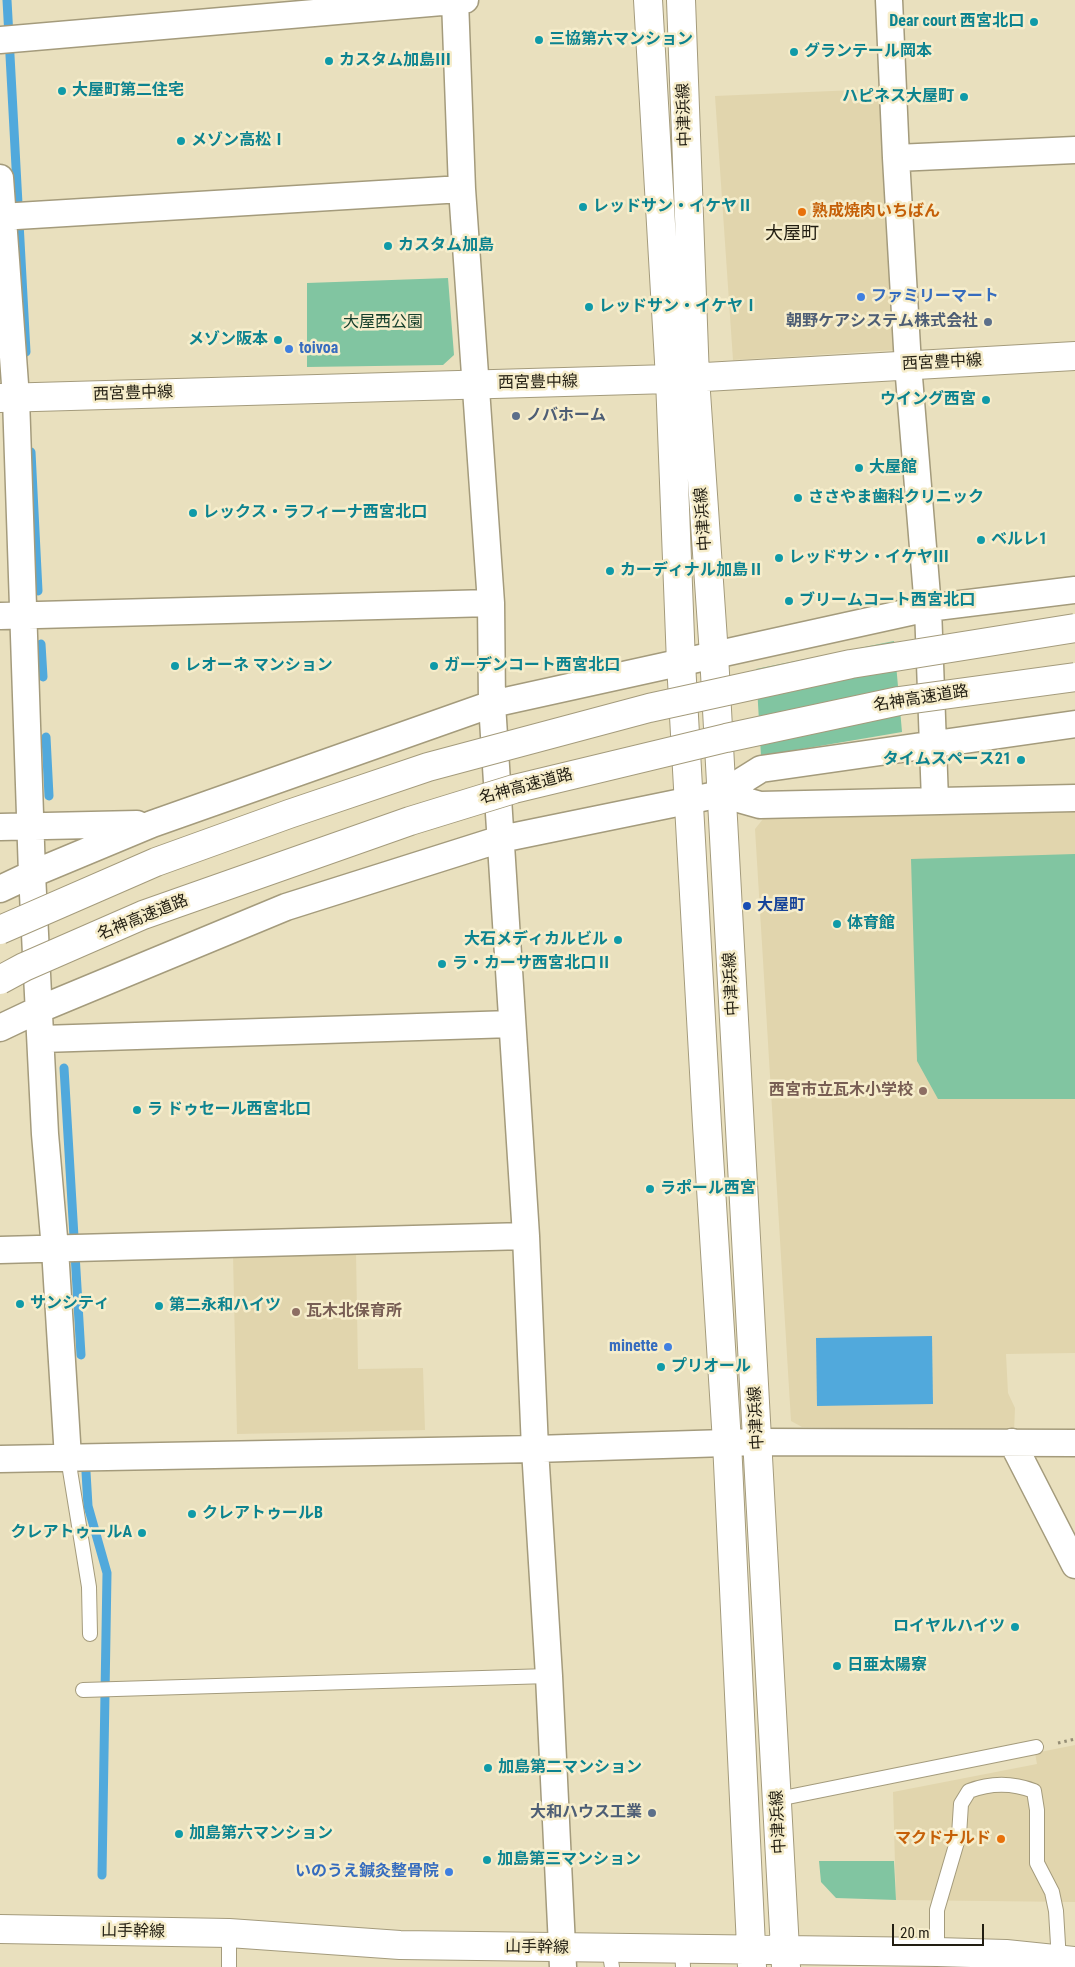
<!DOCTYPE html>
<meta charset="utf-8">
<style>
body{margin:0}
#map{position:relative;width:1075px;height:1967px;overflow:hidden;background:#e9e0be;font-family:"Roboto Condensed",sans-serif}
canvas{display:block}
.scale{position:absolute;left:892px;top:1924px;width:92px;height:22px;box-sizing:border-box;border:2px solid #221e12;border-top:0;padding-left:6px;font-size:15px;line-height:18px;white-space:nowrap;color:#221e12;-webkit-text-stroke:4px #f6edcb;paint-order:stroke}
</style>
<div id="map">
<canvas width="1075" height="1967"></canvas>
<div class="scale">20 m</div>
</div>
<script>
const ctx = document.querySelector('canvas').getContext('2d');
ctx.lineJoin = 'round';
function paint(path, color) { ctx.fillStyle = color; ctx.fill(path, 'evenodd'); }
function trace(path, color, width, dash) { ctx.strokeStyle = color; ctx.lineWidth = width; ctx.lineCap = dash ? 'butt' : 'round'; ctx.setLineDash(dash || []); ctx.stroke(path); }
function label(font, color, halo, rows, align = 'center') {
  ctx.font = font + ' "Roboto Condensed","Noto Sans JP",sans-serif'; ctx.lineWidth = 5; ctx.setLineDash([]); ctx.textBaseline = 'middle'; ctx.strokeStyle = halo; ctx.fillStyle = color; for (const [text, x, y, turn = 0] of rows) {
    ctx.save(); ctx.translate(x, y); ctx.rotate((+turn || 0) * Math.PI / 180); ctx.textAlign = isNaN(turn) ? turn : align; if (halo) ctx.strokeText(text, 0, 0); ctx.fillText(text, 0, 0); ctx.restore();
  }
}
paint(new Path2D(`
 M879 89 895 350 733 360 715 96Z
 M1075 812V1353L1006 1354 1008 1393 1015 1408 1014 1432 802 1427 791 1421 755 829 763 819Z
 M356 1252 358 1369 423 1368 425 1430 237 1434 233 1255Z
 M1075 1745V1902L896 1900 893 1792 1037 1764 1035 1753Z`), '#e1d5ad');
paint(new Path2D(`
 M448 278 454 355 443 365 307 367V283Z
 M894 641 902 732 761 756 756 669Z
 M1075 854V1099H938L917 1061 911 859Z
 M819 1861H894L896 1900 836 1898 821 1882Z`), '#81c5a1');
paint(new Path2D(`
 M932 1336 933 1404 817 1406 816 1338Z`), '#51a9dc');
trace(new Path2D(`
 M7 0 26 352
 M31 452 38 591
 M41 644 43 677
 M46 737 49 796
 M64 1068 81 1355
 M86 1472 88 1506 107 1573 102 1875`), '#51a9dc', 9);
const lane = new Path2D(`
 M68 1458 89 1587 90 1634
 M83 1690 549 1676
 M778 1799 1036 1747
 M229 1933V1967
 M609 1949 612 1967
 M682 1949 683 1967
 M937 1952V1910L959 1835 961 1804 969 1791C990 1783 1013 1783 1034 1791L1037 1810V1863L1052 1892 1056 1911 1059 1961`);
const street = new Path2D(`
 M455 0 462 189 491 603 492 704 526 1236 535 1449 549 1676 563 1967
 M889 0 896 158
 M0 40 465 0
 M0 178 16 398 32 874 45 1134 55 1249 68 1458
 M0 217 462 189
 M0 616 491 603
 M721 794 760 805 1075 798
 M935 801 928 608 908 365 896 158 1075 150
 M0 827 137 824
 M0 889 32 874 152 824 492 704 928 608 1075 590
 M0 1028 40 1009 286 907 501 839 721 794 761 769 1075 724
 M42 1039 512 1024
 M0 1250 526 1236
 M1012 1442 1075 1565
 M0 1459 535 1449 758 1442 1075 1443`);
const secondary = new Path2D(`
 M648 0 670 379 681 663 707 1125 727 1442 752 1967
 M681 0 695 378 714 655 786 1967
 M0 398 670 379 1075 356
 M0 1929 229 1933 400 1945 937 1952 1006 1954 1075 1961`);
trace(lane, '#a49b7c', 16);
trace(street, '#a49b7c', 29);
trace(secondary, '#a49b7c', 30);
trace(new Path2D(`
 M1058 1743 1075 1739`), '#948d75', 3, [2.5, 4]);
trace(lane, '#fff', 14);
trace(street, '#fff', 26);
trace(secondary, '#fff', 28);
const highwayBridge = new Path2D(`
 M0 930 156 862 289 814 428 767 649 708 851 664 1075 628
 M0 980 24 967 143 915 410 821 514 789 726 738 899 701 1075 677`);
trace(highwayBridge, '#a49b7c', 30, []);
trace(highwayBridge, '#fff', 28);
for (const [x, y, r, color] of [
 [1034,22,5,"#0f9aa8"],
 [539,40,5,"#0f9aa8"],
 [794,52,5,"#0f9aa8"],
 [329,61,5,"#0f9aa8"],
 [62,91,5,"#0f9aa8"],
 [964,97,5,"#0f9aa8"],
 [181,141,5,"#0f9aa8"],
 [583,207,5,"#0f9aa8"],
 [802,212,5,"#e8710a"],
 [388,246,5,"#0f9aa8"],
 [861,297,5,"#3f7fe0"],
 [589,307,5,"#0f9aa8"],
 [988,322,5,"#5c6f8a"],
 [278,340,5,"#0f9aa8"],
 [289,349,5,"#3f7fe0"],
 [986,400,5,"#0f9aa8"],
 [516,416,5,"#5c6f8a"],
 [859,468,5,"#0f9aa8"],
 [798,498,5,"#0f9aa8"],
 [193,513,5,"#0f9aa8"],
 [981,540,5,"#0f9aa8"],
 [779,558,5,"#0f9aa8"],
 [610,571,5,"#0f9aa8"],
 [789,601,5,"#0f9aa8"],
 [175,666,5,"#0f9aa8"],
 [434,666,5,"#0f9aa8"],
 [1021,760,5,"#0f9aa8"],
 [747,906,5,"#1a4fb4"],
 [837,924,5,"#0f9aa8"],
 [618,940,5,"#0f9aa8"],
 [442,964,5,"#0f9aa8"],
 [923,1091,5,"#8d6e63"],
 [137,1110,5,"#0f9aa8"],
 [650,1189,5,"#0f9aa8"],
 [20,1304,5,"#0f9aa8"],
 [159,1306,5,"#0f9aa8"],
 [296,1312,5,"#8d6e63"],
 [668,1347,5,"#3f7fe0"],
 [661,1367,5,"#0f9aa8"],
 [192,1514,5,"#0f9aa8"],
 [142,1533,5,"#0f9aa8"],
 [1015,1627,5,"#0f9aa8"],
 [837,1666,5,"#0f9aa8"],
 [488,1768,5,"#0f9aa8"],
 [652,1813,5,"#5c6f8a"],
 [179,1834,5,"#0f9aa8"],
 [1001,1839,5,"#e8710a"],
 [487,1860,5,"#0f9aa8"],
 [449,1872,5,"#3f7fe0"]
]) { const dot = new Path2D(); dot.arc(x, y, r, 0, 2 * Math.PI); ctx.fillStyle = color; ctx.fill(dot); trace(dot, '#f6edcb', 2); }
label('bold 16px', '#0d838f', '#f6edcb', [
 ["Dear court 西宮北口",1024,22,"right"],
 ["三協第六マンション",549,40],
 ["グランテール岡本",804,52],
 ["カスタム加島Ⅲ",339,61],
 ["大屋町第二住宅",72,91],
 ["ハピネス大屋町",954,97,"right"],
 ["メゾン高松Ⅰ",191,141],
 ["レッドサン・イケヤⅡ",593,207],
 ["カスタム加島",398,246],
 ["レッドサン・イケヤⅠ",599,307],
 ["メゾン阪本",268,340,"right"],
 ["ウイング西宮",976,400,"right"],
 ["大屋館",869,468],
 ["ささやま歯科クリニック",808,498],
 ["レックス・ラフィーナ西宮北口",203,513],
 ["ベルレ1",991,540],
 ["レッドサン・イケヤⅢ",789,558],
 ["カーディナル加島Ⅱ",620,571],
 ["ブリームコート西宮北口",799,601],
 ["レオーネ マンション",185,666],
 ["ガーデンコート西宮北口",444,666],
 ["タイムスペース21",1011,760,"right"],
 ["体育館",847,924],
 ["大石メディカルビル",608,940,"right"],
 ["ラ・カーサ西宮北口Ⅱ",452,964],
 ["ラ ドゥセール西宮北口",147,1110],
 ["ラポール西宮",660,1189],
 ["サンシティ",30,1304],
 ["第二永和ハイツ",169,1306],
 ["プリオール",671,1367],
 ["クレアトゥールB",202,1514],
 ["クレアトゥールA",132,1533,"right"],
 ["ロイヤルハイツ",1005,1627,"right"],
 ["日亜太陽寮",847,1666],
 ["加島第二マンション",498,1768],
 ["加島第六マンション",189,1834],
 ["加島第三マンション",497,1860]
], 'left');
label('16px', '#221e12', '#f6edcb', [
 ["中津浜線",685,115,-92],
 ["西宮豊中線",942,363,-3],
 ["西宮豊中線",538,383,-1],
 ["西宮豊中線",133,394,-2],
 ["中津浜線",704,519,-94],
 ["名神高速道路",921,699,-9],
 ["名神高速道路",526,787,-15],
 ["名神高速道路",143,918,-22],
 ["中津浜線",732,984,-93],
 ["中津浜線",757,1418,-93],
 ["中津浜線",779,1822,-93],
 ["山手幹線",133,1932,1],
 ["山手幹線",537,1948,1]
]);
label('bold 16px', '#c56008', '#f6edcb', [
 ["熟成焼肉いちばん",812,212],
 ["マクドナルド",991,1839,"right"]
], 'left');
label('bold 16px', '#366cbe', '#f6edcb', [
 ["ファミリーマート",871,297],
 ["toivoa",299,349],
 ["minette",658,1347,"right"],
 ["いのうえ鍼灸整骨院",439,1872,"right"]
], 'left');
label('bold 16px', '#4e5e75', '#f6edcb', [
 ["朝野ケアシステム株式会社",978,322],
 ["ノバホーム",526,416,"left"],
 ["大和ハウス工業",642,1813]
], 'right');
label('16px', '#17402d', '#f6edcb', [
 ["大屋西公園",383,323]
]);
label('bold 16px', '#164399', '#f6edcb', [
 ["大屋町",757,906]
], 'left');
label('bold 16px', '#785e54', '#f6edcb', [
 ["西宮市立瓦木小学校",913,1091],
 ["瓦木北保育所",306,1312,"left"]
], 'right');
label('18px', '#221e12', '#f6edcb', [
 ["大屋町",792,234]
]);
</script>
